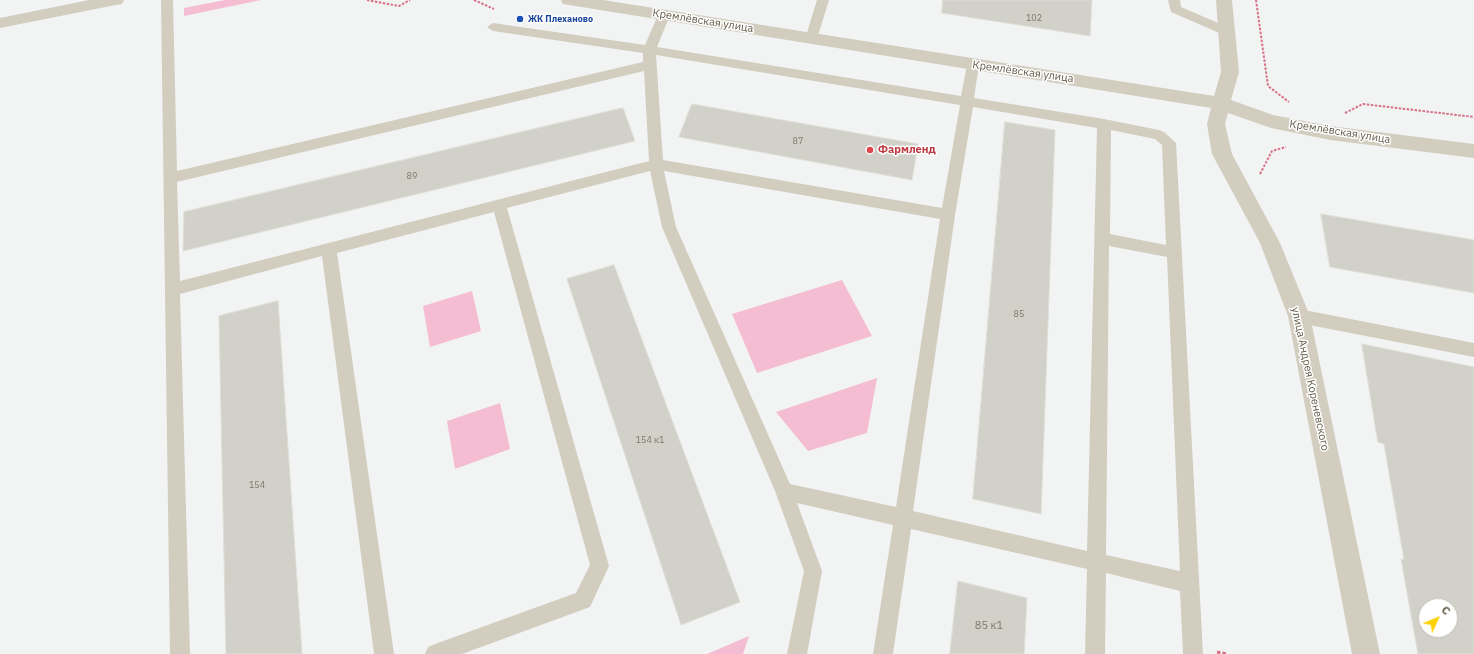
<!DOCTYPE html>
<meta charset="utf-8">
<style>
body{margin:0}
#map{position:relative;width:1474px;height:654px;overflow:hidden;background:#f2f4f4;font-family:"IBM Plex Sans",sans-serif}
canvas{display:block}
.north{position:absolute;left:1418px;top:598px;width:40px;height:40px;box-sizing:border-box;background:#fff;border:1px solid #c0bdb5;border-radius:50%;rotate:46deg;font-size:11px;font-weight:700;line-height:16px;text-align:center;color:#625b47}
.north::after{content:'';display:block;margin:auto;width:14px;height:18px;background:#fcd105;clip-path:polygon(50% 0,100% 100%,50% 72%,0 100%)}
</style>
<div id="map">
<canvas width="1474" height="654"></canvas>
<div class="north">С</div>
</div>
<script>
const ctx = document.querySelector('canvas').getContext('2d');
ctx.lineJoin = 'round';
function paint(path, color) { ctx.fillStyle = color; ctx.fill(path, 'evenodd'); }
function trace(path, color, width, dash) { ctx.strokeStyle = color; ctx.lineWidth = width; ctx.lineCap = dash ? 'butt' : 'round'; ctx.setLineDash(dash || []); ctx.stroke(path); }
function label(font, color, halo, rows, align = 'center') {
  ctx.font = font + ' "IBM Plex Sans",sans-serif'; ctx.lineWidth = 3; ctx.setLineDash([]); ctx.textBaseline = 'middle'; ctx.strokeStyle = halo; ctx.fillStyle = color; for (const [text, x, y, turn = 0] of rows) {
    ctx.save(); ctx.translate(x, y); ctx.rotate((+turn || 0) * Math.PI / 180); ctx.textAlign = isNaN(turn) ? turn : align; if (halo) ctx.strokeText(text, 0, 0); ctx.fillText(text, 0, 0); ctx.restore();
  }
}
paint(new Path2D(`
 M225 0H261L184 16V8Z
 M842 280 872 336 757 373 732 314Z
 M472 291 481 331 430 347 423 306Z
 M877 378 867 433 808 451 776 412Z
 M500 403 510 449 455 469 447 421Z
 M749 636 743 654H707Z`), '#f5bdd1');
const building = new Path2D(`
 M943 0H1092L1090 36 942 13Z
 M692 104 918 144 912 180 679 137Z
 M623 108 635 141 183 251 184 212Z
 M1005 122 1055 130 1041 514 973 499Z
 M1321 214 1474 240V293L1330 267Z
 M614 265 740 602 681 625 567 279Z
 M278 301 302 654H226L219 316Z
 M1362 344 1474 367V654H1418L1401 559 1404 560 1384 444 1378 442ZM1426 606H1450V630H1426Z
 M958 581 1027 598 1024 654H950Z`);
paint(building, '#d1d1c9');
trace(building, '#deded5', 1);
trace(new Path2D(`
 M367 0 399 6 410 0
 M474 0 494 9
 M1256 0 1268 86 1289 102
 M1345 113 1363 104 1474 117
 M1260 174 1272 151 1286 147`), '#d87088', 2, [2.5, 1.5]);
trace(new Path2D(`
 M1217 652 1227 654`), '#d87088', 3, [3.5, 2]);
paint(new Path2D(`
 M161 0H173L177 171 643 62V53L493 31 487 27 493 23 645 45 658 15 664 11 670 15 657 47 961 96 967 65 968 62H978L979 65 974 98 1104 119 1159 130 1164 132 1176 143 1203 654H1183L1180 591 1106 573 1105 654H1085L1087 569 911 529 893 654H873L893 525 797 503 822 571 807 654H787L804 571 775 491 662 227 650 171 507 208 609 566 590 607 462 654H425L428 647 435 644 576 593 590 565 494 212 337 253 394 654H374L322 256 180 294 190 654H170ZM656 55 960 105 942 208 663 160ZM644 71 649 161 180 281 177 182ZM973 107 1097 128 1087 551 913 511 955 215ZM1111 130 1155 139 1162 145 1166 245 1110 234ZM664 171 940 219 896 507 790 484 676 227ZM1109 246 1167 257 1180 571 1106 555Z
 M817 0H829L817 39 815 42H807L805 39Z
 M1168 0H1180L1181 7 1232 29 1234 32 1232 35H1224L1171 12Z
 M1299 309 1474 343V357L1299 323 1293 321 1291 316 1293 311Z`), '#d3cdbf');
paint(new Path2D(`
 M89 0H124L122 4 116 5 0 28V18Z
 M561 0H603L1214 96 1221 72 1216 0H1232L1239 72 1231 100 1273 115 1330 126 1474 144V158L1330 140 1271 128 1228 113 1225 124 1232 154 1280 243 1310 316 1380 654H1352L1288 316 1260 243 1212 154 1207 124 1211 108 569 5 563 4Z`), '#d3cdbf');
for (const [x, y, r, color] of [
 [520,19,4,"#1a4fb4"],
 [870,150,4,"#e0444e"]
]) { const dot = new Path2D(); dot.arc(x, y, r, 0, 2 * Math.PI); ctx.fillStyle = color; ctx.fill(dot); trace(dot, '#fff', 1.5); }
label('9px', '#7e7868', null, [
 ["102",1034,18],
 ["87",798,141],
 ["89",412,176],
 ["85",1019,314],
 ["154 к1",650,440],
 ["154",257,485]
]);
label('bold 9px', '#164399', '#fff', [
 ["ЖК Плеханово",528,19]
], 'left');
label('11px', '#625b47', '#fff', [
 ["Кремлёвская улица",703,21,9],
 ["Кремлёвская улица",1023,72,8],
 ["Кремлёвская улица",1340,132,9],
 ["улица Андрея Кореневского",1310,379,78]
]);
label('bold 11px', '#be3a42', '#fff', [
 ["Фармленд",878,150]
], 'left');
label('11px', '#7e7868', null, [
 ["85 к1",989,626]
]);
</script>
